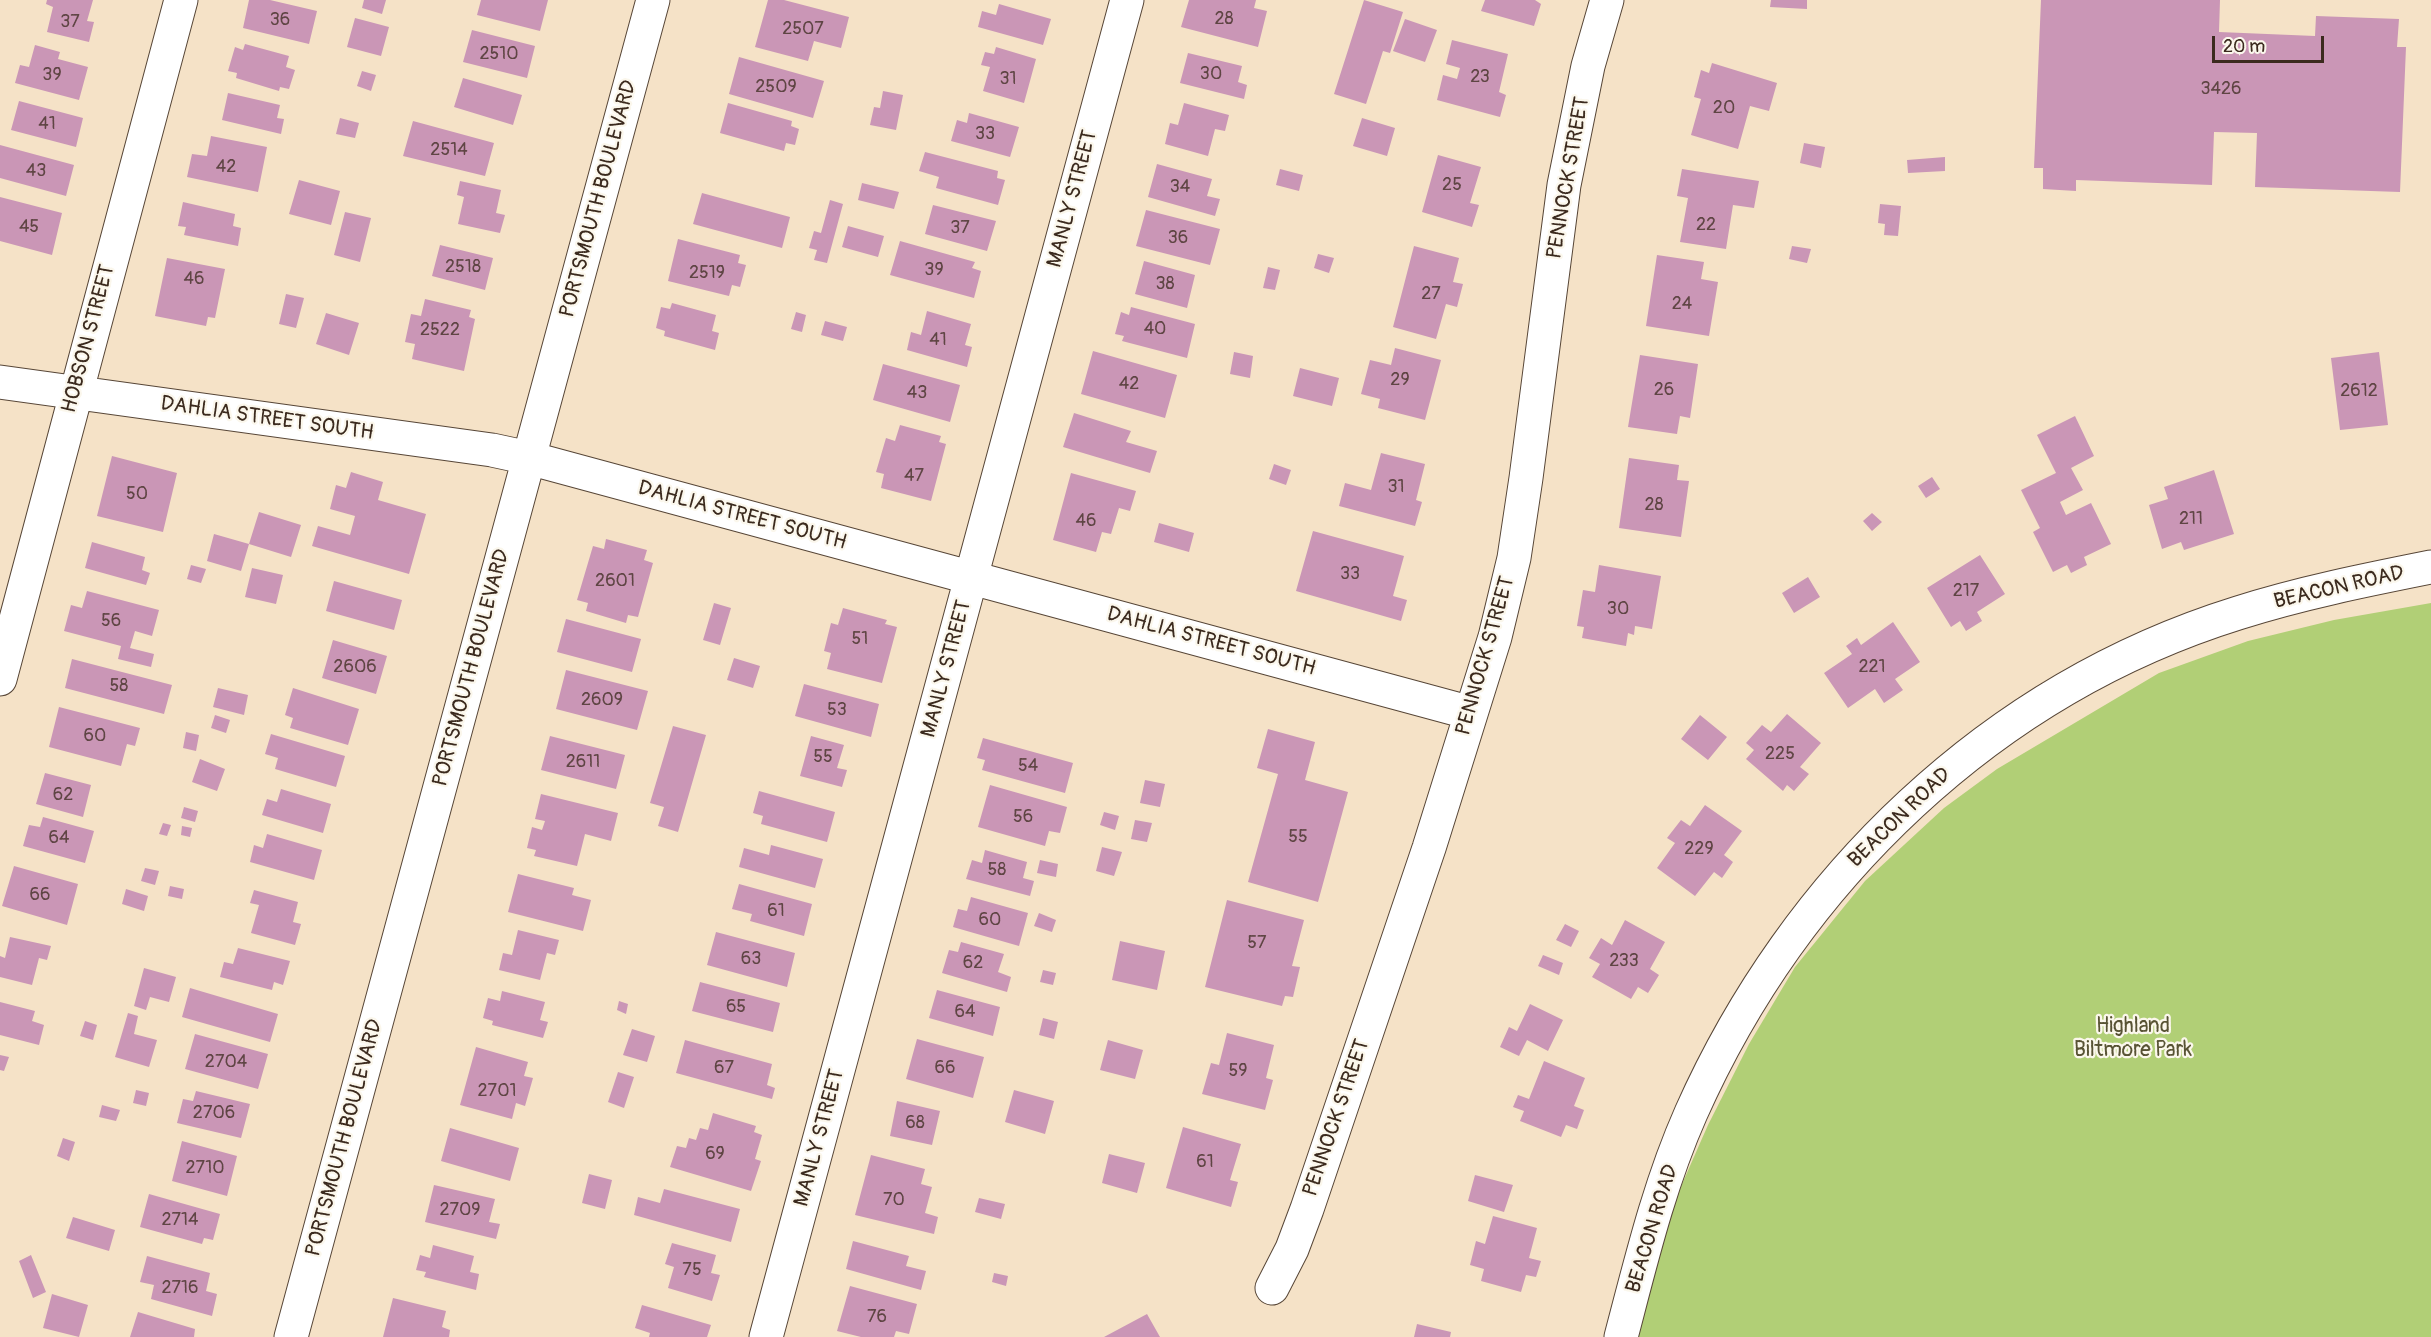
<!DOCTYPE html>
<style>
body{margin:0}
#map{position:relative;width:2431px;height:1337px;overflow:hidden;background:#f5e2c7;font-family:Pangolin,sans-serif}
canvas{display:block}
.scale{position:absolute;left:2212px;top:36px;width:112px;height:27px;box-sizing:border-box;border:3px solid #3b2a1e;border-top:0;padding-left:8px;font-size:18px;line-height:21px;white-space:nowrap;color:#3b2a1e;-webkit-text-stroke:4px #fbf7ec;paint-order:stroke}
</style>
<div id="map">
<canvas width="2431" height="1337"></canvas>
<div class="scale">20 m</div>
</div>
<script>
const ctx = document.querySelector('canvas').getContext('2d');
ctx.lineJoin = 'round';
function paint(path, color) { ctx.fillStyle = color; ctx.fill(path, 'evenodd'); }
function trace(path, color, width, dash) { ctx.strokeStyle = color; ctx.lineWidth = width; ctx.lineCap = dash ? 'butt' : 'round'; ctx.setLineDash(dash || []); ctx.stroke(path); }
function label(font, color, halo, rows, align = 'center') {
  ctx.font = font + ' Pangolin,sans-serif'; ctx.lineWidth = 4.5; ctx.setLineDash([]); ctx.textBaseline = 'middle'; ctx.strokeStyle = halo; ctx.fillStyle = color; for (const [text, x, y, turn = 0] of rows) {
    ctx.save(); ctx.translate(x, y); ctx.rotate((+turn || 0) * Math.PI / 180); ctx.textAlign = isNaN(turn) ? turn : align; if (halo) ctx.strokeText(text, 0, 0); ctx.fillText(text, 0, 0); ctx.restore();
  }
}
paint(new Path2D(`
 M2431 603V1337H1635L1671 1209 1708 1125 1749 1044 1795 967 1865 881 1944 808 1997 769 2159 673 2248 641 2334 620Z`), '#b1cf76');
paint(new Path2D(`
 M47 0H93L87 21 94 22 89 42 47 32 53 7 46 4Z
 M249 0H270L317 11 309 44 243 28Z
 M364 0H386L382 14 362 8Z
 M481 0H548L540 31 477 15Z
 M768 0H784L849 17 841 48 814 41 808 61 755 47Z
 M1189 0H1256L1254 8 1267 11 1258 47 1181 27Z
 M1364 0 1403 12 1390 53 1383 51 1366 104 1334 94Z
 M1485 0H1535L1541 4 1534 26 1481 11Z
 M1771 0H1807V9L1770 7Z
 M2041 0H2220L2219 32 2315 36 2316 16 2399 19 2397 47H2406L2400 192 2255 187 2257 133 2214 132 2212 185 2076 180V191L2043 189V168H2034Z
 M999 4 1051 19 1043 45 978 27 982 11 996 15Z
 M355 18 389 27 381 56 347 47Z
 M1405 19 1437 30 1425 62 1393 51Z
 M472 30 535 46 527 78 463 62Z
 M1452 40 1508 54 1499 92 1506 95 1500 117 1437 100 1443 75 1457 79 1460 68 1446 64Z
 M245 44 289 56 286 67 295 70 289 89 280 87 279 91 236 78 237 73 228 71 235 47 243 50Z
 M35 45 60 52 58 59 88 67 79 100 15 83 20 65 29 67Z
 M996 47 1036 59 1024 103 983 91 990 67 981 65 985 52 994 54Z
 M1188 53 1242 66 1238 82 1247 85 1244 99 1180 83Z
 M739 57 824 81 813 118 729 94Z
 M1712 63 1777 83 1769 111 1750 106 1738 149 1691 135 1701 99 1694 97 1701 70 1709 73Z
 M362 71 376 75 371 91 357 86Z
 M463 78 522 95 513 125 454 107Z
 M883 91 903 95 896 130 870 125 874 107 880 108Z
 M228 93 280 105 277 118 284 119 281 134 222 120Z
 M19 101 83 118 76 147 11 130Z
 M728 103 792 121 791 126 799 129 795 145 786 143 784 151 720 133Z
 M1184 103 1229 115 1225 131 1215 129 1208 156 1165 144 1170 123 1178 125Z
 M969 113 1019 127 1010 157 951 141 957 120 967 123Z
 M340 118 359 123 355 138 336 134Z
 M1362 118 1395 128 1387 156 1353 146Z
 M413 121 494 143 485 176 403 156Z
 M211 136 267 147 258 192 187 177 192 154 207 156Z
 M1804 143 1825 147 1821 168 1800 163Z
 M0 145 74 165 66 196 0 178Z
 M925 152 998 171 997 178 1005 180 998 205 936 188 939 177 919 171Z
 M1438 155 1481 167 1470 203 1479 205 1472 227 1422 212Z
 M1945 157V171L1908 173 1907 160Z
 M1157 164 1212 179 1207 196 1220 199 1215 216 1148 197Z
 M1280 169 1303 175 1299 191 1276 185Z
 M1682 169 1759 181 1754 208 1733 205 1726 249 1680 242 1688 198 1677 196Z
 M299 180 340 191 331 225 289 214Z
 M460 181 501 190 496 213 505 215 500 233 458 224 464 197 457 195Z
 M862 183 899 192 894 209 858 200Z
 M702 193 790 217 782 248 693 224Z
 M0 197 62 213 52 255 0 241Z
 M830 200 843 204 827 263 814 260 817 250 809 248 814 231 821 233Z
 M183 202 235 214 233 226 241 228 238 246 184 235 186 227 178 226Z
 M1880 204 1901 206 1898 236 1884 235 1885 224 1878 223Z
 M933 205 996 221 987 251 925 234Z
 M1146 210 1220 229 1210 265 1136 246Z
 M345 212 371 218 360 262 334 255Z
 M848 226 884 236 878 257 842 247Z
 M678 239 740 255 738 263 746 265 740 287 732 285 729 296 668 281Z
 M900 241 975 262 972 268 981 271 974 298 890 275Z
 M440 245 493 258 485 290 432 276Z
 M1414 246 1459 258 1453 282 1463 284 1457 307 1446 304 1436 339 1393 327Z
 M1792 246 1811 249 1807 263 1789 259Z
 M1318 254 1334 258 1329 273 1314 268Z
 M1657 255 1704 262 1701 279 1718 282 1709 336 1646 326Z
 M167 258 225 269 215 318 208 317 206 326 155 316Z
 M1144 261 1195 275 1187 308 1135 294Z
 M1268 267 1280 270 1275 290 1263 288Z
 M286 294 304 298 296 328 279 324Z
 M425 299 471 310 469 317 475 319 464 371 412 359 415 344 405 342 411 314 421 316Z
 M672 303 716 315 712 331 719 333 715 350 664 336 665 331 656 328 661 307 670 309Z
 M1131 307 1195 324 1187 358 1122 341 1124 336 1115 334 1121 312 1129 315Z
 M927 311 971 324 965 345 972 347 967 367 907 350 911 332 921 335Z
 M796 312 806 315 802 332 791 329Z
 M326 313 359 323 349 355 316 344Z
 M825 321 847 327 843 341 821 335Z
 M1395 348 1441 360 1425 420 1378 408 1380 399 1361 394 1370 360 1391 365Z
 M1093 351 1177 375 1165 418 1081 394Z
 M1234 352 1253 356 1250 378 1230 374Z
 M2379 352 2388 425 2340 430 2331 358Z
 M1640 355 1698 364 1690 418 1680 416 1677 434 1628 427Z
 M883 364 960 385 950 422 873 400Z
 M1300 368 1339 378 1332 406 1293 396Z
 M1074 413 1131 431 1126 442 1157 451 1150 473 1063 447Z
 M2075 416 2094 456 2071 468 2083 490 2060 502 2066 515 2091 503 2111 544 2084 557 2087 565 2071 573 2067 565 2053 572 2033 532 2040 528 2021 490 2056 473 2037 435Z
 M900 425 941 436 939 442 946 444 931 501 881 488 884 474 876 472 886 438 895 441Z
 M1381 453 1425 464 1416 500 1422 502 1415 526 1339 506 1345 483 1371 490Z
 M112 456 177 473 163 532 97 516Z
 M1629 458 1679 465 1677 480 1689 481 1681 537 1619 528Z
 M1274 464 1291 470 1286 485 1269 479Z
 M2214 470 2234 534 2184 550 2181 542 2162 549 2149 505 2168 499 2164 487Z
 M351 472 383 482 378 500 426 514 409 574 312 546 318 526 350 535 355 516 330 509 336 485 346 488Z
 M1071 473 1136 491 1130 511 1119 508 1111 534 1102 532 1096 552 1053 540Z
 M1932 477 1940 489 1926 498 1918 486Z
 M259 512 301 525 291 557 249 544Z
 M1872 513 1882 522 1872 531 1863 521Z
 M1159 523 1194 533 1189 552 1154 542Z
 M1313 531 1404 556 1393 596 1407 600 1401 621 1296 591Z
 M214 534 249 544 241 571 207 561Z
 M606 539 647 550 644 560 653 563 638 617 628 615 626 623 586 611 588 603 577 600 593 546 604 549Z
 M92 542 145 557 142 570 150 573 146 585 85 568Z
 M1980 555 2005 594 1977 612 1982 621 1966 631 1960 621 1951 627 1927 588Z
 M191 565 206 569 201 583 187 579Z
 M1599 565 1661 576 1652 629 1635 626 1634 635 1628 633 1626 646 1582 638 1584 627 1577 626 1583 590 1595 592Z
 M252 568 283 575 276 604 245 597Z
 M1808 577 1820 597 1794 613 1782 593Z
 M334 581 402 600 394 630 326 611Z
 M87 591 159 610 152 636 135 631 130 648 154 654 151 667 118 659 121 646 64 631 71 605 82 608Z
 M714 603 731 608 720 645 703 640Z
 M843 608 887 620 885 624 897 627 882 683 827 669 831 653 824 651 831 623 838 625Z
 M566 619 641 639 632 672 557 652Z
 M1893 622 1920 662 1895 679 1903 690 1884 703 1875 689 1848 708 1824 673 1852 654 1846 646 1857 638 1861 645Z
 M333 640 387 656 376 694 322 678Z
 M734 658 760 666 753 688 727 680Z
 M72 659 172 685 164 714 65 688Z
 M566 670 648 691 637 730 556 709Z
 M804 684 879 704 871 737 795 716Z
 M218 688 248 695 244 715 213 707Z
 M293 688 359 709 348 745 290 728 293 718 285 715Z
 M59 707 140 728 135 746 127 744 121 766 49 747Z
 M1787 714 1821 743 1800 767 1809 774 1794 791 1787 785 1783 791 1746 759 1754 750 1746 743 1762 725 1771 732Z
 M215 715 230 720 226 733 211 728Z
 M1700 715 1727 737 1708 760 1681 739Z
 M673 726 706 735 678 832 658 826 664 807 650 803Z
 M1268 729 1315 742 1305 780 1348 792 1318 902 1248 882 1278 774 1257 768Z
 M186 732 199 735 196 751 183 748Z
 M271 734 345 756 336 787 275 769 278 758 265 754Z
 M550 736 625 755 616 789 541 770Z
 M811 736 844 745 837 768 847 770 842 787 800 776Z
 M983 738 1073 763 1065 793 982 770 985 760 977 758Z
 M200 759 225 769 217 791 192 782Z
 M45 773 91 785 83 817 36 804Z
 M1145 780 1165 784 1160 807 1140 803Z
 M990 785 1067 807 1060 833 1049 831 1045 846 978 827Z
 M281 789 331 804 323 833 262 815 267 799 277 802Z
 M759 791 835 812 827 842 761 824 763 816 753 813Z
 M541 794 618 813 611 841 585 834 577 866 534 856 536 850 527 848 532 827 542 830 545 821 535 819Z
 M1705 805 1742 831 1724 855 1733 862 1722 878 1714 872 1695 896 1657 868 1675 843 1667 838 1681 820 1690 826Z
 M184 807 198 811 195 822 181 818Z
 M1104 812 1119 816 1115 830 1100 825Z
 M43 817 94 831 85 863 23 846 29 825 40 827Z
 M1135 820 1152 823 1147 842 1131 839Z
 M163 823 171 825 167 836 159 834Z
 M182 826 192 828 190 837 181 835Z
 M267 834 322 850 314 880 250 862 254 845 263 848Z
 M771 845 823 859 815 888 739 867 744 848 769 855Z
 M1102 847 1122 852 1114 876 1096 871Z
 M985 850 1027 862 1023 878 1034 881 1030 896 966 879 972 860 982 863Z
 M1040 860 1058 864 1056 877 1037 873Z
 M14 866 78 884 67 925 2 906Z
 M145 868 159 871 155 885 141 881Z
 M518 874 574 888 572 895 591 900 583 931 508 912Z
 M739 884 812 904 804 936 750 921 752 914 732 909Z
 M170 886 184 889 182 899 168 896Z
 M126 889 148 896 144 911 122 904Z
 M254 890 298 902 293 922 301 924 295 945 251 933 259 905 250 903Z
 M971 897 1028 913 1019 946 953 927 958 909 967 911Z
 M1227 900 1304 920 1292 966 1300 967 1293 997 1285 996 1282 1006 1205 987Z
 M1039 913 1056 920 1052 932 1034 926Z
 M1625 920 1665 942 1650 969 1659 975 1648 993 1638 987 1631 999 1592 977 1600 964 1589 958 1601 938 1612 945Z
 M1565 924 1579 931 1571 947 1556 940Z
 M518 930 559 940 555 955 547 953 540 980 499 970 503 953 512 955Z
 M716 932 795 953 787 987 707 965Z
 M10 937 51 946 47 960 39 958 32 985 0 977V956L5 958Z
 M1120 941 1165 951 1157 990 1112 980Z
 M961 942 1004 954 998 972 1011 977 1007 992 942 973 949 950 958 952Z
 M238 948 290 961 283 985 274 982 272 990 220 977 224 962 233 964Z
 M1543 955 1563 963 1559 975 1538 966Z
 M144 968 176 977 169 1002 150 997 146 1010 134 1006Z
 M1043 970 1056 973 1053 985 1040 982Z
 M700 982 780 1003 773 1032 692 1011Z
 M190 988 278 1014 270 1042 182 1017Z
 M937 990 1000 1007 993 1036 929 1018Z
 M502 991 545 1002 540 1020 548 1022 543 1038 492 1025 493 1021 483 1018 488 998 500 1001Z
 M619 1001 628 1004 626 1014 617 1010Z
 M0 1002 35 1011 32 1021 44 1025 39 1045 0 1035Z
 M1530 1004 1563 1020 1548 1051 1527 1040 1519 1056 1500 1047 1509 1027 1517 1031Z
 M128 1013 138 1016 134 1034 157 1040 149 1067 115 1057Z
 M1043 1018 1058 1022 1054 1039 1039 1035Z
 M85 1021 97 1025 93 1040 80 1036Z
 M632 1029 655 1036 647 1062 623 1055Z
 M1227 1033 1274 1045 1266 1078 1273 1080 1265 1110 1202 1094 1211 1063 1219 1065Z
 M195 1034 268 1054 258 1089 185 1069Z
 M917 1039 984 1057 973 1098 906 1079Z
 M685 1040 772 1064 767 1085 775 1088 772 1099 676 1073Z
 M1108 1040 1143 1050 1135 1079 1100 1070Z
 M476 1047 528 1062 524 1076 533 1078 525 1106 516 1103 512 1119 460 1105Z
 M0 1055 9 1057 4 1071 0 1070Z
 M1544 1061 1585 1078 1574 1106 1584 1110 1577 1129 1566 1125 1561 1137 1520 1121 1524 1111 1513 1107 1518 1095 1529 1099Z
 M618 1072 634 1077 624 1108 608 1102Z
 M136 1090 149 1093 146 1106 133 1103Z
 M1014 1090 1054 1101 1045 1134 1005 1122Z
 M196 1091 250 1104 241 1138 177 1123 183 1099 193 1101Z
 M897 1101 940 1111 932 1145 890 1136Z
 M102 1105 120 1110 116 1121 99 1117Z
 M713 1113 756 1126 754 1132 762 1135 755 1159 761 1161 751 1191 670 1167 677 1146 686 1148 689 1138 696 1140 700 1128 708 1130Z
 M1183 1127 1241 1144 1230 1180 1238 1182 1231 1207 1166 1188Z
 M450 1128 519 1148 510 1181 441 1161Z
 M63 1138 75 1142 69 1161 57 1156Z
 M182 1141 237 1156 227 1196 172 1181Z
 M1109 1154 1145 1163 1137 1193 1102 1183Z
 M871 1155 925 1169 921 1184 932 1187 925 1213 938 1217 934 1234 855 1215Z
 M589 1174 612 1180 605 1209 582 1203Z
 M1475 1175 1513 1185 1504 1212 1468 1201Z
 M434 1185 495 1199 489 1222 500 1224 496 1239 425 1222Z
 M664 1189 740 1209 731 1242 634 1215 638 1197 660 1203Z
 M149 1194 220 1214 213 1240 204 1238 202 1244 140 1227Z
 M979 1198 1005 1204 1001 1219 975 1212Z
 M1493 1216 1537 1228 1529 1258 1541 1261 1536 1277 1526 1275 1521 1292 1481 1281 1484 1269 1470 1265 1476 1241 1485 1244Z
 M73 1217 115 1230 109 1251 66 1238Z
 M853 1241 909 1256 906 1266 926 1271 921 1290 846 1269Z
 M672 1243 716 1255 711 1273 720 1275 712 1301 668 1288 674 1267 665 1264Z
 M433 1245 474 1256 470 1272 479 1274 476 1290 424 1277 426 1272 416 1270 420 1255 430 1258Z
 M31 1255 46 1292 33 1298 19 1261Z
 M147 1256 210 1273 206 1291 217 1294 212 1316 151 1299 154 1285 140 1282Z
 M994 1273 1008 1276 1006 1286 992 1282Z
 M850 1286 917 1304 909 1334 896 1331 894 1337H861L837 1331Z
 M52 1294 88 1305 79 1337 43 1328Z
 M393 1298 446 1311 442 1327 450 1330 449 1337H383Z
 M642 1305 711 1325 707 1337H649L650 1333 635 1328Z
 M138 1312 195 1329 194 1337H130Z
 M1147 1314 1160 1337H1104Z
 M1417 1324 1451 1332 1450 1337H1414Z`), '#ca96b6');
const minor = new Path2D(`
 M0 382 492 450 529 458 1471 713
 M0 679 181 0
 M1272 1288 1292 1249 1307 1209 1429 848 1495 637 1514 558 1526 478 1564 185 1588 66 1607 0
 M766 1337 1127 0
 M1621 1337C1641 1261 1659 1185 1691 1113 1795 879 1991 690 2238 613 2301 593 2366 580 2431 567`);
const major = new Path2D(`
 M291 1337 653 0`);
trace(minor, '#574637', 35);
trace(major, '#574637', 35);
trace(minor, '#fff', 33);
trace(major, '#fff', 33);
label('18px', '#5f4544', null, [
 ["28",1224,19],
 ["36",280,20],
 ["37",70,22],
 ["2507",803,29],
 ["2510",499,54],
 ["30",1211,74],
 ["39",52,75],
 ["23",1480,77],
 ["31",1008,79],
 ["2509",776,87],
 ["3426",2221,89],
 ["20",1724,108],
 ["41",47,124],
 ["33",985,134],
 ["2514",449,150],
 ["42",226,167],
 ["43",36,171],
 ["25",1452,185],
 ["34",1180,187],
 ["22",1706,225],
 ["45",29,227],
 ["37",960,228],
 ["36",1178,238],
 ["2518",463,267],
 ["39",934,270],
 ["2519",707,273],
 ["46",194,279],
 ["38",1165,284],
 ["27",1431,294],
 ["24",1682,304],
 ["40",1155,329],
 ["2522",440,330],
 ["41",938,340],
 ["29",1400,380],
 ["42",1129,384],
 ["26",1664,390],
 ["2612",2359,391],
 ["43",917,393],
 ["47",914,476],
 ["31",1396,487],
 ["50",137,494],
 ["28",1654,505],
 ["211",2191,519],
 ["46",1086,521],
 ["33",1350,574],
 ["2601",615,581],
 ["217",1966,591],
 ["30",1618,609],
 ["56",111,621],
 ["51",860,639],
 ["2606",355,667],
 ["221",1872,667],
 ["58",119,686],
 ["2609",602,700],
 ["53",837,710],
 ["60",95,736],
 ["225",1780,754],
 ["55",823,757],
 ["2611",583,762],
 ["54",1028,766],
 ["62",63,795],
 ["56",1023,817],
 ["55",1298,837],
 ["64",59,838],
 ["229",1699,849],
 ["58",997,870],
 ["66",40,895],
 ["61",776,911],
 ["60",990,920],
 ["57",1257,943],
 ["63",751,959],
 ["233",1624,961],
 ["62",973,963],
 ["65",736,1007],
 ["64",965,1012],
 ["2704",226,1062],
 ["67",724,1068],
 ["66",945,1068],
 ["59",1238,1071],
 ["2701",497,1091],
 ["2706",214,1113],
 ["68",915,1123],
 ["69",715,1154],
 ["61",1205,1162],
 ["2710",205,1168],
 ["70",894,1200],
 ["2709",460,1210],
 ["2714",180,1220],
 ["75",692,1270],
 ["2716",180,1288],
 ["76",877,1317]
]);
label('21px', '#3b2a1e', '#fbf7ec', [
 ["PENNOCK STREET",1569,178,-80],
 ["PORTSMOUTH BOULEVARD",599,199,-75],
 ["MANLY STREET",1073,199,-75],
 ["HOBSON STREET",89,339,-75],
 ["DAHLIA STREET SOUTH",267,419,8],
 ["DAHLIA STREET SOUTH",742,516,15],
 ["BEACON ROAD",2339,588,-13],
 ["DAHLIA STREET SOUTH",1211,642,15],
 ["PENNOCK STREET",1486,656,-74],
 ["PORTSMOUTH BOULEVARD",472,668,-75],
 ["MANLY STREET",947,669,-75],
 ["BEACON ROAD",1900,818,-44],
 ["PENNOCK STREET",1337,1118,-71],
 ["PORTSMOUTH BOULEVARD",345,1138,-75],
 ["MANLY STREET",820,1138,-75],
 ["BEACON ROAD",1653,1229,-73]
]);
label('21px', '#585334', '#fbf7ec', [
 ["Highland",2133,1027],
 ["Biltmore Park",2133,1051]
]);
</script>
